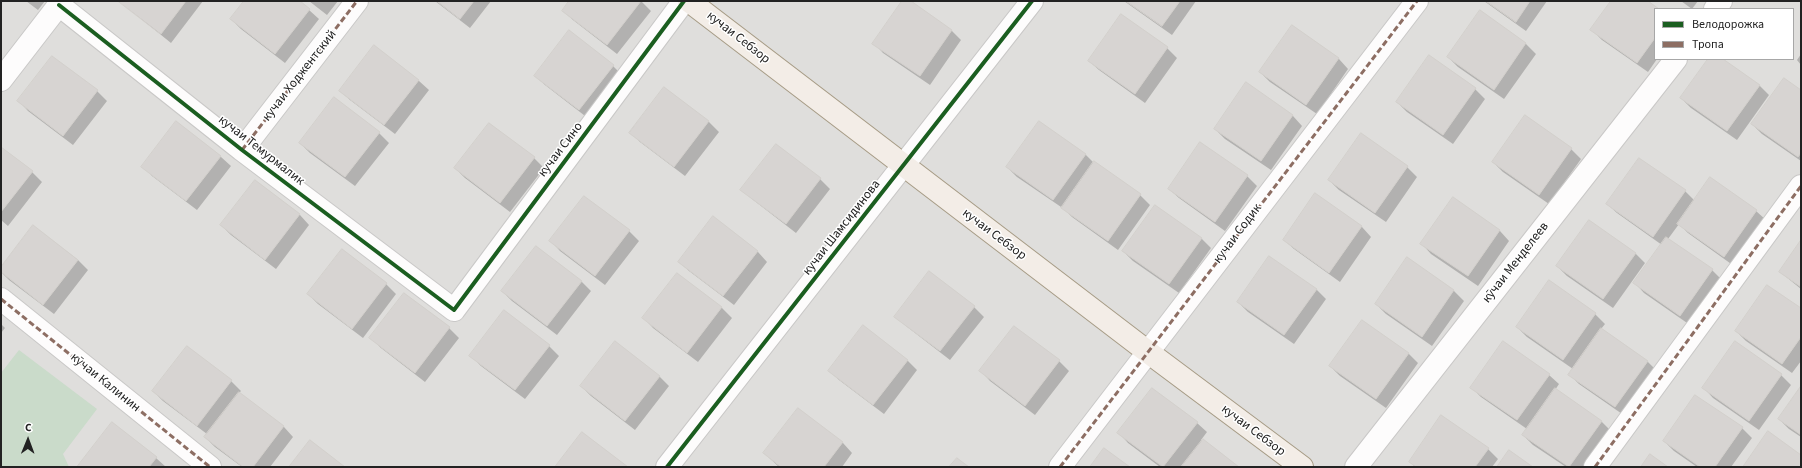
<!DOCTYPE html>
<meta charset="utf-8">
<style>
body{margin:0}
#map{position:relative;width:1802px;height:468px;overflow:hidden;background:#f0eeeb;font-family:"Source Sans 3",sans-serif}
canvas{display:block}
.frame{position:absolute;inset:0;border:2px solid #222;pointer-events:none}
.legend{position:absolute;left:1654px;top:8px;width:140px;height:52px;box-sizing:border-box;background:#fff;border:1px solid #a7a7a7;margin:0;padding:5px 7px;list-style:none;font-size:12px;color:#222}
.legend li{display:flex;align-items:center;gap:8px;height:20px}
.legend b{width:20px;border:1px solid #a7a7a7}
.north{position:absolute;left:8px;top:420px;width:40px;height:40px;-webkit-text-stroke:3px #fff;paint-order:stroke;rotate:1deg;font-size:11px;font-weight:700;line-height:16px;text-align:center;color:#222}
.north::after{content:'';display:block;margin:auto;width:14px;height:18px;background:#222;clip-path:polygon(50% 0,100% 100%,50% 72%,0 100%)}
</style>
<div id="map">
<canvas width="1802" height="468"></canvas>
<div class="frame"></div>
<ul class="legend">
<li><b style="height:5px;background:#1b5e20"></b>Велодорожка</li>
<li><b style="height:5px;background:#8d6e63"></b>Тропа</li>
</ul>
<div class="north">С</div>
</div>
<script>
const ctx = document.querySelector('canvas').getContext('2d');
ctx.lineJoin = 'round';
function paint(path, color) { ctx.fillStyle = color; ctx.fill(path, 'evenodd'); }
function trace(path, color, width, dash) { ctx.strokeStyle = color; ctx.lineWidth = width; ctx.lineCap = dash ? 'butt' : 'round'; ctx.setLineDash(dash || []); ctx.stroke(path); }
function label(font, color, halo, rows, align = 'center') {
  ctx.font = font + ' "Source Sans 3",sans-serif'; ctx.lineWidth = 3; ctx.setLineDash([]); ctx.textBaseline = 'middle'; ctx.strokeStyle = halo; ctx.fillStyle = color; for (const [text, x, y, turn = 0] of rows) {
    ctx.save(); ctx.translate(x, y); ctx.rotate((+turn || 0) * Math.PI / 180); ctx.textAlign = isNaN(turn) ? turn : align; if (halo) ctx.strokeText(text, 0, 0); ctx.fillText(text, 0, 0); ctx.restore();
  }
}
paint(new Path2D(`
 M1 1H1801V467H1ZM1655 9H1793V59H1655Z`), '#dfdedc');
paint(new Path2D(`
 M19 350 97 409 63 454 69 467H1V373Z`), '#cadbca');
paint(new Path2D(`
 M26 1H45L38 10Z
 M119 1H203L171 43Z
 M245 1H299L319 19 285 63 241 29 231 19Z
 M309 1H338L327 15Z
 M435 1H491L470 28Z
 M570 1H641L651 11 617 54 573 20 563 11Z
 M903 1H909L952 31 961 40 930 85 883 53 874 43Z
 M1124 1H1196L1172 35Z
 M1484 1H1547L1526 31Z
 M1612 1H1646L1657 9H1655V59H1657L1648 72 1602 40 1592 30Z
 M1681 1H1698L1692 9Z
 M1480 12 1526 44 1536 54 1504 99 1458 67 1448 57Z
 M1292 27 1339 59 1348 69 1317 114 1270 82 1260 72Z
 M569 32 613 66 623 76 589 119 545 85 535 76Z
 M374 47 419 81 429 90 395 134 350 100 340 91Z
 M1167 48 1177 58 1145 103 1099 70 1089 61Z
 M1801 54V65L1797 60Z
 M1429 57 1475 89 1485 99 1453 144 1407 112 1397 102Z
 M1709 59H1721L1759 85 1769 95 1737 140 1691 108 1681 98Z
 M1247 84 1293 116 1302 126 1271 170 1225 139 1215 129Z
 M664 89 709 122 719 132 685 176 640 142 630 132Z
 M97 91 107 101 73 145 28 111 19 101Z
 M1801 91V161L1762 134 1752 124Z
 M176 123 221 157 231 166 197 210 152 176 143 166Z
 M379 133 389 143 355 186 310 153 300 143Z
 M1361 135 1407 167 1417 177 1386 222 1339 190 1329 180Z
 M1 148 32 172 42 182 8 226 1 220Z
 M1571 149 1581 159 1549 204 1503 172 1493 162Z
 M1085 154 1094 163 1140 195 1150 205 1118 250 1072 217 1064 209 1017 177 1007 167Z
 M534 158 544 168 510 212 465 178 455 168Z
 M1639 159 1685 191 1695 201 1756 211 1766 220 1734 266 1688 233 1679 224 1668 239 1712 270 1722 280 1690 325 1644 293 1635 283 1662 245 1617 213 1607 204Z
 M1247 176 1257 186 1225 231 1179 198 1169 189Z
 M820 179 830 189 796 233 752 199 742 190Z
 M255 181 300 215 309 225 276 269 231 235 221 225Z
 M1315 195 1362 227 1371 237 1340 282 1294 249 1284 240Z
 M1453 199 1500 231 1509 241 1478 286 1431 254 1422 244Z
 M713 218 758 252 767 262 734 305 689 271 679 262Z
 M33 226 78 260 88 270 54 314 9 280 1 272V268Z
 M629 231 639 241 605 285 560 251 551 241Z
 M1201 238 1211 248 1179 293 1133 261 1123 251Z
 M1801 242V289L1780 272Z
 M342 250 386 284 396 294 363 338 318 304 308 294Z
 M1635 253 1645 263 1613 308 1567 276 1557 266Z
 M1408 259 1454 291 1464 301 1432 346 1386 314 1376 304Z
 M677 274 722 308 732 318 698 362 653 328 644 318Z
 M581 281 591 291 557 335 512 301 502 291Z
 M1316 289 1326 299 1294 344 1248 312 1238 302Z
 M974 307 984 317 950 360 906 326 896 317Z
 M1801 309V361L1792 373 1746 341 1736 331Z
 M1595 314 1605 324 1601 329 1647 361 1657 371 1625 416 1579 384 1569 374 1573 369 1527 337 1517 327Z
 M1 324 5 328 1 333Z
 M863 327 908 361 917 370 884 414 839 380 829 371Z
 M1014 327 1059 361 1069 371 1035 415 990 381 981 371Z
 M449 328 459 338 425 382 381 348 371 338Z
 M549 346 559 356 525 399 481 366 471 356Z
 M1408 353 1418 363 1386 408 1340 376 1330 366Z
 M1549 375 1559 384 1555 390 1601 421 1611 431 1586 467H1566L1533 445 1523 435 1527 429 1481 397 1471 387Z
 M1781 375 1791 385 1759 430 1713 398 1704 388Z
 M659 376 669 386 635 430 591 396 581 386Z
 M231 381 241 391 239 393 284 427 293 437 270 467H242L215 447 205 437 207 434 163 401 153 391Z
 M1801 387V437L1789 429 1779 419Z
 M798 409 843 443 852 453 842 467H779L764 453Z
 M1197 423 1207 432 1201 440 1237 467H1160L1128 443 1119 433Z
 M112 424 156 458 166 467H79Z
 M1742 428 1752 438 1731 467H1697L1674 451 1664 441Z
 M1488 449 1498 459 1492 467H1415L1410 462Z`), '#0003');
const building = new Path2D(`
 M118 1H186L161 34Z
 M244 1H300L310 9 275 54 230 19Z
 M437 1H474L460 19Z
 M569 1H641L607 45 562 11Z
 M902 1H911L952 30 920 76 872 44Z
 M1126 1H1180L1162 26Z
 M1486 1H1530L1516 22Z
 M1611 1H1648L1659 9H1655V38L1637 63 1590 30Z
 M1480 10 1526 43 1494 90 1447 57Z
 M1121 14 1168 47 1135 94 1088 61Z
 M1292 25 1339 58 1306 105 1259 72Z
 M569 30 614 65 579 110 534 76Z
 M374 45 419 80 384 125 339 91Z
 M1429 55 1476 88 1443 135 1396 102Z
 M52 56 98 90 63 136 17 101Z
 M1708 59H1723L1760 85 1727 131 1680 98Z
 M1784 78 1801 90V153L1798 157 1751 124Z
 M1246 82 1293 115 1261 161 1214 129Z
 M664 87 709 121 674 167 629 133Z
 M334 97 380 132 345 177 299 143Z
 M1525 115 1572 148 1539 195 1492 162Z
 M176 121 221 156 186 201 141 167Z
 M1039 121 1086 154 1053 200 1006 167Z
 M489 123 535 157 500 203 454 168Z
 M1361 133 1408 166 1375 213 1328 180Z
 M1200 142 1248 175 1215 222 1168 189Z
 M776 144 821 178 786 224 740 190Z
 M1 147 33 171 1 212Z
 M1639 158 1686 190 1653 237 1606 204Z
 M1094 161 1141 194 1108 241 1061 208Z
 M1710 177 1757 210 1724 257 1677 224Z
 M255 180 300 214 265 260 220 225Z
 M1315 193 1362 226 1329 273 1283 240Z
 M584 196 630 230 595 276 549 241Z
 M1453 197 1500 230 1468 276 1420 244Z
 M1155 205 1202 238 1169 284 1122 251Z
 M713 216 758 251 723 296 678 262Z
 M1589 220 1636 253 1603 299 1556 266Z
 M33 225 78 260 43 305 1 272V267Z
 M1666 237 1713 269 1680 316 1633 283Z
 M1801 240V287L1779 272Z
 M536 246 582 281 547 326 501 291Z
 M342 249 387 283 352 329 307 294Z
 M1269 256 1317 289 1284 335 1237 302Z
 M1407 257 1454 290 1422 337 1375 304Z
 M929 271 975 306 940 351 894 317Z
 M677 273 722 307 687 353 642 318Z
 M1549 280 1596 313 1563 360 1516 327Z
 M1767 285 1801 308V337L1782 364 1735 331Z
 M404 293 450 327 415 373 369 338Z
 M504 310 550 345 515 390 469 356Z
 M1362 320 1409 353 1376 399 1329 366Z
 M863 325 908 360 873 405 828 371Z
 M1014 326 1060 360 1025 406 979 371Z
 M1601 328 1648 361 1615 407 1568 375Z
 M615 341 660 376 625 421 580 386Z
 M1503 341 1550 374 1517 420 1470 388Z
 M1735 341 1782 374 1749 421 1702 388Z
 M187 346 232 380 197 426 152 391Z
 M1801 386V435L1778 419Z
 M1152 388 1198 422 1163 467 1117 433Z
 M1555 388 1602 421 1569 467 1522 435Z
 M239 392 284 426 253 467H243L204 437Z
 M1695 395 1743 427 1715 467H1700L1663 441Z
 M798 408 843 442 824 467H781L763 453Z
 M1441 415 1489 448 1475 467H1416L1409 462Z
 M112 422 157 457 149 467H77Z
 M1768 431 1801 455V467H1743Z
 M582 432 628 467H555Z
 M1203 439 1239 467H1181Z
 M310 440 345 467H289Z
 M1104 448 1130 467H1090Z
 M1509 450 1533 467H1497Z
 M1650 454 1668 467H1641Z
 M957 458 969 467H949Z`);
paint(building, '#d7d4d2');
trace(building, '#d3d0cc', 1);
const minor = new Path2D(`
 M59 5 242 150 454 310 684 1
 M1715 9 1721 1
 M1 80 62 1
 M242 150 357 1
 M1 299 210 467
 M667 467 1032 1
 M1060 467 1417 1
 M1356 467 1676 59
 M1595 467 1801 186`);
const major = new Path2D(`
 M689 1 1148 352 1302 467`);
trace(minor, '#c9c8c7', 24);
trace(major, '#a79c86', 24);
trace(minor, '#fdfcfc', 22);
trace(major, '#f3ede7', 22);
trace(new Path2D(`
 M242 150 357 1
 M1 299 210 467
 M1060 467 1417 1
 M1595 467 1801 186`), '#8d6e63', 3, [6, 3]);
trace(new Path2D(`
 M59 5 242 150 454 310 684 1
 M667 467 1032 1`), '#1b5e20', 4);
label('13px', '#222', '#fff', [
 ["кучаи Себзор",738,38,38],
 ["кучаи Ходжентский",300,76,-52],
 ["кучаи Сино",561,150,-53],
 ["кучаи Темурмалик",261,151,38],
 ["кучаи Шамсидинова",842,228,-52],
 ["кучаи Содик",1238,234,-53],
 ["кучаи Себзор",994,235,37],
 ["кӯчаи Менделеев",1516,263,-52],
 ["кӯчаи Калинин",105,383,39],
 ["кучаи Себзор",1253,431,37]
]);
</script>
